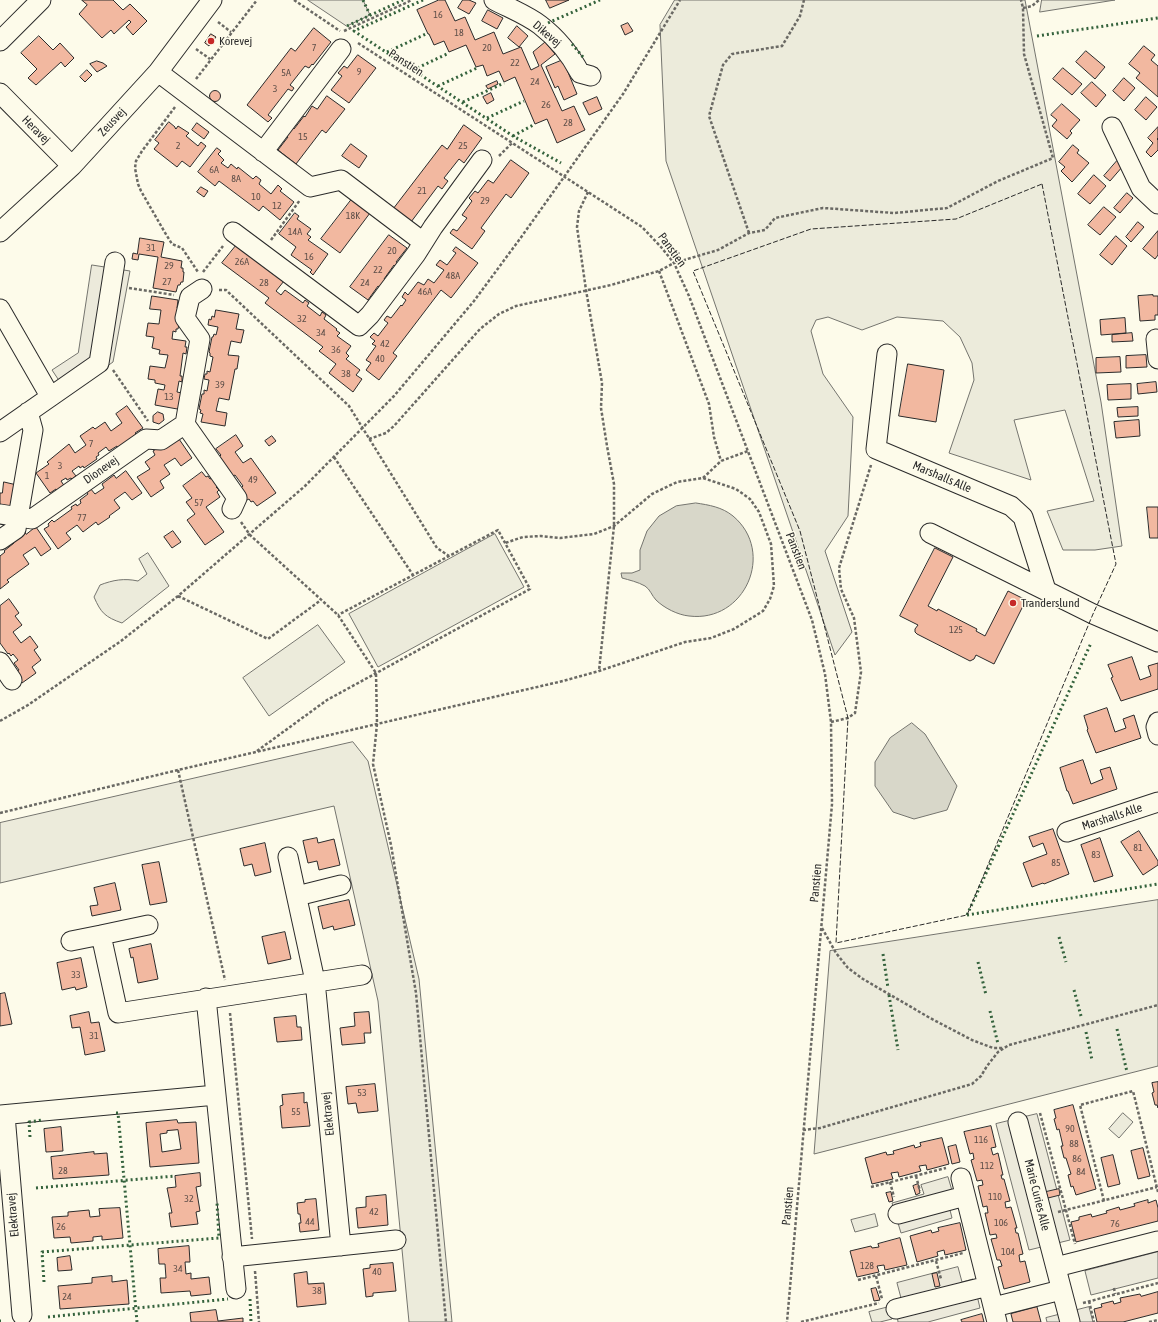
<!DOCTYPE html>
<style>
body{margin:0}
canvas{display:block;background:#fdfbea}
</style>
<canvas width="1158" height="1322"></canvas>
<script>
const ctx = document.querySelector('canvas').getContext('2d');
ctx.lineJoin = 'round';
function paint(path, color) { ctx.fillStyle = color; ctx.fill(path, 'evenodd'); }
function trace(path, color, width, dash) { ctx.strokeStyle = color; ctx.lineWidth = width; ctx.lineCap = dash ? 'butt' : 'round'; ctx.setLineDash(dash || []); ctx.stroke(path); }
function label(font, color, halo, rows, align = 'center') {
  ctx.font = font + ' "Asap Condensed",sans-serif'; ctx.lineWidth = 3; ctx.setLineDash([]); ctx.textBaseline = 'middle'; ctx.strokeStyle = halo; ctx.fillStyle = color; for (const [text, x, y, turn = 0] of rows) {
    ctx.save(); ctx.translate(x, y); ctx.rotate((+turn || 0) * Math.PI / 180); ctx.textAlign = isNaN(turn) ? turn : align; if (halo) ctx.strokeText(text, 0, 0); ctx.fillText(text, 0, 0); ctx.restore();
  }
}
const green = new Path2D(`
 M308 0H363L370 15 347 26Z
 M675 0H1025L1101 402 1122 546 1095 550H1063L1047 511 1094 501 1065 410 1014 420 1031 480 949 453 974 380 972 363 960 337 943 321 897 317 862 330 828 317 816 320 811 331 823 374 853 417 848 516 825 551 852 632 835 655 666 161 660 25Z
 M1042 0H1115L1040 12Z
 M495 534 524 587 378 667 349 614Z
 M148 553 169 586 122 623C105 617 101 613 94 597L100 585C113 580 124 578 138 581L147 574 139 559Z
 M318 625 345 662 269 716 243 678Z
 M353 742 368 761 419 979 452 1322H409L378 1001 334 806 0 883V823Z
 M1158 900V1066L814 1154 830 951Z
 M1123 1113 1133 1122 1119 1138 1109 1129Z
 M875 1214 878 1226 855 1232 851 1220Z
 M889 1307 892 1319 880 1322H872L869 1312Z`);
paint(green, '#ecebdb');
trace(green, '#74746e', 1);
const parking = new Path2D(`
 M92 265 130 271 113 362 68 394 52 370 78 353Z
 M1037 1114 1070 1240 1029 1250 996 1124Z
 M948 1177 956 1204 949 1206 952 1218 901 1233 892 1203 924 1194 921 1185Z
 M1158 1252V1278L1091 1295 1085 1271Z
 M958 1267 962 1282 973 1279 980 1308 928 1322H898L897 1315 905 1313 897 1283Z
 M1089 1307 1093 1322H1047L1046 1318Z`);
paint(parking, '#eceadb');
trace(parking, '#74746e', 1);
const water = new Path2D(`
 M696 503C709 505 722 507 733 516 776 552 745 623 689 616 678 615 664 608 656 600 652 596 650 589 645 586 638 582 629 580 622 578L621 573H632L640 570V550L647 531 659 516 676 506Z
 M912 723 925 734 957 786 947 810 914 819 893 812 875 786V762L890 738Z`);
paint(water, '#d8d7c9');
trace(water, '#74746e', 1);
const building = new Path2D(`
 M82 0H113L123 10 130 4 147 21 133 35 126 27 131 22 129 20 114 34 111 30 102 38 79 14 87 5Z
 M439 0H445L455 21 465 17 475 40 494 32 503 54 521 47 531 70 539 66 533 52 545 42 555 54 541 65 562 111 574 106 585 130 557 143 547 119 535 124 515 77 504 82 499 71 487 76 483 65 476 67 466 45 449 52 444 41 434 45 429 34H428L417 10Z
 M463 0H469L476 3 469 14 458 8Z
 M546 0H569L550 8Z
 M488 10 503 18 497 29 482 21Z
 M628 23 633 31 625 35 621 26Z
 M517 26 528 36 519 47 508 38Z
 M314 28 331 42 313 65 312 64 309 68 305 66 290 85 294 88 292 91 288 89 268 115 272 118 268 122 247 105 291 48 295 51Z
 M211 34 216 37 209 46 205 43Z
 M39 36 53 50 60 43 74 58 65 67 61 62 36 85 28 78 37 69 21 53Z
 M1144 46 1155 55 1151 60 1158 66V97L1136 78 1140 73 1129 64Z
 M1086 51 1105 67 1095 79 1076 62Z
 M358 55 376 68 349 103 331 90 342 76 338 73 344 66 347 68Z
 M563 60 577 94 564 100 558 86 555 88 546 67Z
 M97 61 103 63 107 66 97 72 90 64Z
 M1063 68 1082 84 1072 95 1053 79Z
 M87 70 92 75 85 82 80 77Z
 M1124 78 1135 88 1124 101 1113 91Z
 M497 81 498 84 488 89 486 86Z
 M1092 82 1106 95 1096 107 1081 93Z
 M209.5 96a5.5 5.5 0 1 1 11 0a5.5 5.5 0 1 1-11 0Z
 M491 93 494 100 487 104 483 97Z
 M327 96 345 109 326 133 322 130 296 164 278 150 288 137 285 134 291 126 294 129 304 116 305 117 312 106 317 109Z
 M597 97 602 109 589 115 583 103Z
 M1146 97 1157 107 1146 120 1135 110Z
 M1062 104 1080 120 1070 131 1072 133 1067 139 1052 126 1057 120 1051 115Z
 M169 122 175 127V128L176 129 178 126 189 133 186 136 198 146 201 142 206 146 190 167 182 161 177 167 154 149 159 143 155 140Z
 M197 123 209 132 204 139 192 130Z
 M464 125 482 138 464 163 459 159 444 178 448 181 442 189 438 186 411 222 393 209 442 145 447 149Z
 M1158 127V138L1157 139 1158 140V150L1151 157 1146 152 1153 143 1148 138Z
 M351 144 367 156 359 168 342 156Z
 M1073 145 1079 150 1077 153 1089 163 1072 182 1061 171 1065 167 1059 162Z
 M217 148 221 151 218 154 224 160 221 163 228 168 231 164 237 169 238 167 253 179 256 176 261 180 259 184 271 194 278 185 282 189 280 191 294 202 280 220 263 206 259 211 219 181 215 186 198 172Z
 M511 160 529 173 511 198 506 194 481 228 485 231 472 249 450 233 453 229 457 231 467 218 462 215 472 201 469 198 475 191 478 193 488 180 493 183Z
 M1117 161 1123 166 1110 181 1104 176Z
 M1094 175 1106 186 1090 204 1078 194Z
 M201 187 208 191 204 197 197 192Z
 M1127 193 1133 198 1120 213 1114 208Z
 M352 199 370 213 340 253 321 239Z
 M1104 207 1116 217 1100 235 1088 225Z
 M295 213 299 216 297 219 311 229 307 234 311 237 308 240 328 254 313 275 310 272 312 270 291 255 296 247 279 234Z
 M1138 222 1144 227 1131 242 1126 237Z
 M1158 231V255L1155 259 1143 249Z
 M389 235 407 248 396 262 400 264 397 268 394 265 384 279 387 281 382 289 378 286 368 300 350 287Z
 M1116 236 1127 246 1112 265 1100 255Z
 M140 238 164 242 161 257 182 261 181 268H183V272H184L183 282H181L180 285H178L176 292 153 288 158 257 139 254 138 260 132 259 133 253 137 254Z
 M239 242 284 281 276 291 281 295 285 290 303 303 305 300 309 303 307 306 320 316 322 312 326 315 324 319 337 329 336 330 340 333 337 336 351 346 346 353 349 356 346 359 360 370 356 375 362 379 353 392 329 373 336 364 319 351 323 347 265 303 269 298 222 263Z
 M456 247 478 263 451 298 441 290 393 353 397 356 379 380 366 370 371 363 366 360 376 346 372 344 375 341 370 337 374 333 378 336 388 323 384 320 387 316 391 318 401 305 402 306 406 300 402 297 405 292 408 295 418 282 424 285 428 279 434 283 444 270 436 265 440 260 447 265 456 253 453 251Z
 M1153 295V296H1158V315H1155V320L1140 321 1138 296Z
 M152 296 178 300 177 308 179 309 181 313 178 329H176V332L173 331 172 339 186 341 185 347H187L186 354 183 353 180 376H182V382L179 381 177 392 182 393 183 410 155 405 158 389 164 390 165 385 155 383V380L148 379 150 366 165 368 168 355 159 354 160 350 152 348 154 337 146 336 148 323 159 324 161 310 150 309Z
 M216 310 239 314 236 329 244 330 241 343 231 341 228 355 239 356 237 369H235L229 400 219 398 216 411 227 413 225 426 201 422 203 414 200 413 201 410 199 409 202 394H204V390L207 391 209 380 204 379 205 374H207V371L210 372 213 357 210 356V353L209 352 212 337H213L214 334 216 335 218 327 208 325 209 319 211 320 212 316 214 317Z
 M1125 318 1126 333 1101 335 1100 320Z
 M1132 333 1133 341 1112 342V335Z
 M1146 355 1147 367 1126 368V356Z
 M1120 357 1121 372 1096 373V358Z
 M908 364 944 370 936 422 899 416Z
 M1156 382 1157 392 1138 394 1137 384Z
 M1131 384V399L1108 400 1107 385Z
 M127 406 143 428 135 433 137 435 118 448 117 446 109 451 106 447 98 453 99 455 96 457 97 459 84 468 83 466 80 468 79 466 72 471 76 476 72 479 71 478 67 480 66 478 61 481 65 487 57 491 56 489 50 493 36 473 49 464 47 462 69 444 75 453 86 445 80 436 93 427 95 429 105 422 111 431 122 423 116 414Z
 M1138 407V416L1118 417 1117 408Z
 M158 412 163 414 164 420 159 424 153 422V416Z
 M1139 420 1140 436 1116 438 1114 422Z
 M236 435 243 446 235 452 243 463 251 458 276 493 257 506 253 501 251 502 249 499 247 500 241 492V488L243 486 235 475 233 476 219 457 221 455 216 449Z
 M272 436 276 441 269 446 265 441Z
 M179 439 192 458 181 466 175 458 164 465 170 474 160 481 164 488 151 497 137 477 150 469 145 462 155 455 153 451 166 443Z
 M126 471 142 493 132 500 125 492 114 500 120 508 109 516 110 517 98 525 96 522 83 532 77 525 66 533 71 539 58 549 44 529 49 526 48 524 52 520 54 522 72 509 71 507 76 504 77 506 81 503 80 500 88 494 86 491 90 488 95 494 104 488 102 484 114 475 116 478Z
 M202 472 206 477 208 476 210 479 212 478 218 486 216 487 219 490 217 492 220 497 206 507 224 532 205 545 187 520 195 514 186 502 192 498 183 486Z
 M4 482 17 485 13 509 0 510V493H2Z
 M1147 507H1158V538H1150Z
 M36 527 51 549 41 556 35 547 23 555 29 564 7 580 9 582 0 589V556L5 552 4 551 14 543 12 540 24 531 26 534Z
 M173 531 181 542 172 548 164 537Z
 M935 548 953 557 928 606 937 611 938 609 977 629 976 631 985 636 1008 591 1026 600 994 664 976 655 974 659 970 661 917 634 915 632V629L918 625 900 616Z
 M9 599 19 613 15 616 22 625 13 632 21 643 30 636 38 647 34 650 41 660 32 667 36 673 22 683 17 676V671L19 670 14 663 18 660 13 654 11 656 9 653 8 654 0 643V606Z
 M1132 657 1140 680 1151 676 1148 666 1158 663V689L1121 701 1111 678 1113 677 1108 665Z
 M1107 708 1115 732 1126 728 1123 719 1134 715 1141 738 1096 753 1087 730 1088 729 1084 716Z
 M1083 760 1091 784 1103 779 1100 770 1110 767 1117 789 1073 804 1068 791H1067L1060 768Z
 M1053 829 1069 874 1044 884 1043 883 1032 887 1023 863 1047 854 1043 843 1033 847 1029 837Z
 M1139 831 1158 861V865L1143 875 1121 842Z
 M317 838 318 843 334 839 340 865 319 870 317 861 308 863 303 841Z
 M1100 838 1113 876 1094 882 1081 845Z
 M265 843 271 872 255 876 252 864 244 866 240 849Z
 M159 862 167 902 150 905 142 865Z
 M115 883 121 910 92 916 90 906 98 905 94 888Z
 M349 900 355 925 334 930 333 926 323 929 318 907Z
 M285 932 291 959 268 964 262 937Z
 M151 944 158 979 138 983 133 957 131 958 129 949Z
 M81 958 87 987 76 990 75 987 62 990 57 963Z
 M5 993 12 1024 0 1026V994Z
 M89 1012 91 1023 99 1022 105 1051 85 1055 80 1027 72 1028 70 1016Z
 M369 1012 371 1033H364L365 1043 342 1045 340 1028 355 1026 354 1013Z
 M296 1016 297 1027H301L302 1040 277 1042 274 1018Z
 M1158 1082V1108L1157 1105H1155L1152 1093 1154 1092 1152 1083Z
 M375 1084 378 1111 358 1113 356 1103 348 1104 346 1087Z
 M304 1093V1103L307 1102 310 1126 282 1128 280 1106 283 1105 282 1095Z
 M1073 1105 1096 1189 1076 1195 1073 1186 1071 1187 1068 1175 1071 1174 1066 1158H1064L1061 1146H1063L1059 1129 1057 1130 1054 1119 1056 1118 1054 1110Z
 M177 1120 178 1123 196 1122 199 1163 150 1167 146 1123ZM178 1130 181 1149 162 1152 160 1134 167 1133V1131Z
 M991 1126 996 1147 991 1148 993 1155 998 1153 1003 1175H1001L1002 1179H1004L1010 1201 1005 1202 1006 1208 1011 1207 1017 1228H1015L1016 1233H1018L1023 1254 1019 1255 1020 1262 1025 1261 1030 1282 1004 1289 998 1267 1002 1266 1000 1260H997L991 1239 997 1238 996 1234 990 1235 985 1213H988L987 1206 983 1207 978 1186 983 1185 982 1180 977 1181 971 1160 974 1159 973 1153 970 1154 964 1132Z
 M61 1127 63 1151 46 1152 44 1129Z
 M942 1138 949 1164 927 1170 926 1165 919 1166 921 1171 899 1177 898 1172 891 1173 893 1179 872 1184 865 1158 886 1152 887 1155 894 1154 893 1151 914 1145 915 1148 921 1146 920 1143Z
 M956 1145 960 1162 952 1164 948 1147Z
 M1143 1148 1150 1176 1138 1179 1131 1151Z
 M94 1152V1154L107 1153 109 1175 53 1179 51 1157Z
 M1113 1155 1120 1184 1108 1187 1101 1158Z
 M200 1173 201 1186 196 1187 200 1211 196 1212 198 1224 171 1227 169 1213H172L167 1188 176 1187 175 1176Z
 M918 1184 920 1193 916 1195 913 1186Z
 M1059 1189 1060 1195 1048 1198 1046 1192Z
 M891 1192 893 1201 889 1202 886 1193Z
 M386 1195 388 1225 358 1228 356 1208 366 1207V1197Z
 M316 1199 319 1230 300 1232 299 1223H301L300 1214H298L297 1203 305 1202V1200Z
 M1148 1200V1203L1156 1200 1158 1208V1221L1076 1242 1071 1222 1079 1220V1217L1091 1214 1092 1217 1107 1213 1106 1211 1119 1207 1120 1210 1135 1206 1134 1204Z
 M120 1208 123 1238 102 1240V1236L93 1237V1241L71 1243 70 1237 54 1238 52 1217 68 1216V1212L89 1210 90 1217 100 1216 99 1209Z
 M960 1223 966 1250 945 1255 944 1250 937 1252 938 1256 917 1262 910 1236 931 1230 932 1233 939 1231 938 1228Z
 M900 1238 907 1265 885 1270 884 1265 877 1266 879 1272 857 1277 850 1251 871 1246 872 1248 879 1247 878 1244Z
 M189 1246 190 1262H185L186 1274 191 1273V1279L209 1277 211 1294 191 1296 190 1291 161 1293 160 1278H166L165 1264H159L158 1249Z
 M70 1256 72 1270 58 1271 57 1258Z
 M393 1263 396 1291 373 1293V1296L366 1297 363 1269 370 1268V1265Z
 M307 1272 308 1284 324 1283 326 1304 297 1307 294 1274Z
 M937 1273 940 1286 935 1287 932 1274Z
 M112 1276V1282L127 1280 129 1304 60 1309 58 1286 92 1283V1278Z
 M876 1288 880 1300 874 1301 871 1289Z
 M1158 1292V1313L1123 1322H1097L1094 1309 1102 1307 1101 1304 1113 1301 1114 1304 1121 1302 1120 1298 1140 1294 1141 1296Z
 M1037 1307 1041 1322H1013L1011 1314Z
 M216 1310 218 1321 243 1318V1322H191L190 1313Z
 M982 1314 984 1322H962L961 1320Z`);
paint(building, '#f2b8a0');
trace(building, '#2b2b2b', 1);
const minor = new Path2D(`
 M494 0C509 8 527 15 540 25 557 38 570 54 580 73L591 76
 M0 41 41 0
 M158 72 310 187 341 180 423 242
 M0 93 72 166
 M1112 127 1141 188 1158 204
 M263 152 341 49
 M0 232 72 166 158 72 212 0
 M233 232 359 326 370 315 416 254 433 227 482 160
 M0 309 50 396
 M1156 339 1158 359
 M887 354 876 449 1011 506 1023 517 1046 590
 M185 424 237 498 232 509
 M0 432 99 363 115 262
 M0 514 32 519 146 439 161 440 185 424 200 339 185 318 190 297 202 289
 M930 533 1093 614 1158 642
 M0 540 16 529 33 430 28 412
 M0 662 12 680
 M1158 722 1156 727 1158 735
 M1067 832 1158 802
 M288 857 315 981 341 1246
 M297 896 341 885
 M148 925 101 935 118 1013 362 975
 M71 941 101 935
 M206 998 236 1289
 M0 1115 216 1095
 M5 1115 22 1315
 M1018 1122 1070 1322
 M961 1178 997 1322
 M898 1214 965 1196
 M232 1257 396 1240
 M1056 1267 1158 1241
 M994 1307 1061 1290
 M896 1309 988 1286`);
trace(minor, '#2b2b2b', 21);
trace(new Path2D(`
 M294 0 340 31
 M1023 8 1032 6 1039 0
 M218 22 231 32
 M344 31 412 0
 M358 43 642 227 661 247 674 263 689 296 812 620 825 674 831 722 832 804 787 1322
 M196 49 210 59
 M196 79 257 0
 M175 107 142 151 136 161 135 168 138 184 141 191 164 231 172 244 182 248 198 272
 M499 156 512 143
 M588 192 579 211 577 227 586 290 602 383 601 408 607 446 614 484V526L599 671
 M749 233 709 116 723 65 732 54 782 46 800 16 804 0
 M271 240 300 200
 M659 271 709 404 714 437 721 461
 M203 272 223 246
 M129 288 174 295
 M219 290H226L349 406 437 548 449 556
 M113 370 148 421
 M369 439 386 433 394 426 480 329 499 314 516 306 611 285 659 271 674 263 718 250 749 233 765 230 775 218 823 208 894 213 947 208 998 181 1053 158 1024 54 1023 8 1021 0
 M334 457 413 575
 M703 478 721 461 748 451
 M241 522 250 535 338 615 376 673 377 724 373 764 391 845 416 993 446 1322
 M178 596 268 639 321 600
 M0 721 28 705 121 641 178 596 305 486 394 396 474 301 522 236 623 94 680 0
 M831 722 848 718 855 713 861 672 854 618 841 589 839 568 871 465
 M257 751 327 700 530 589 498 530 338 615
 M178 770 225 980
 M0 813 178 770 563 681 599 671 685 642 711 638 734 629 763 611 770 599 774 586 771 544 759 512 750 499 736 489 703 478 677 482 652 494 614 526 594 534 560 538 541 536 523 537 505 543
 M822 928 836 953 848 968 863 979 930 1018 972 1040 993 1048H1004
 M230 1013 252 1239
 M1040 1113 1075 1244
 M803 1130 820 1128 972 1084 981 1076 987 1066 998 1052 1009 1045 1158 1005
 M916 1176 920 1191
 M890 1182 894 1197
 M871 1187 946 1168
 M1104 1201 1080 1105 1133 1091 1158 1192
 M1058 1212 1157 1187
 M936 1261 941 1279
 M255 1271 259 1322
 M876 1276 882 1299
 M858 1280 963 1253
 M1114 1288 1115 1294
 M1089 1301 1094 1322
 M1083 1303 1158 1283
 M801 1322 879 1303
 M1149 1322 1158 1320`), '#6a6964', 2.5, [3, 2]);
trace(minor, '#fdfbea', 19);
trace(new Path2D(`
 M363 0 370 15
 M423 0 354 31 513 136 561 163
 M548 23 600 0
 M347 26 403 0
 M1037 36 1158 18
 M572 44 583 57
 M387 52 428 33
 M413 70 449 53
 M438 86 477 68
 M463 102 504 83
 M487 118 524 101
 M513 136 535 124
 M967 915 1091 643
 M967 915 1158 884
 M1059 937 1066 962
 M883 954 888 988
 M978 962 986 995
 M1074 990 1081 1016
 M889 995 898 1050
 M990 1011 998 1044
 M1117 1029 1127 1072
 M1086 1032 1092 1060
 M116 1113H118L137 1322
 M30 1137 29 1122 43 1120
 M36 1188 175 1176
 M44 1282 42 1252 219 1238 217 1203
 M250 1299 251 1322
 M48 1317 228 1299
 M0 1321H1`), '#34623c', 3, [2, 3]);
trace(new Path2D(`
 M1042 184 1116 564 1093 614 967 915 836 943 848 718 800 531 693 271 811 229 956 219Z`), '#2b2b2b', 1, [5, 2]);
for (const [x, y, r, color] of [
 [211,41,4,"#c62828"],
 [1013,603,4,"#c62828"]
]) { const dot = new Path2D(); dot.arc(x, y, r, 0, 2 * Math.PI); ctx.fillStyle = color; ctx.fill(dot); trace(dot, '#fdfbea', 1.5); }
label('10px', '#5d4e48', null, [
 ["16",438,15],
 ["18",459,33],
 ["7",314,48],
 ["20",487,48],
 ["22",515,63],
 ["9",359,72],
 ["5A",286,73],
 ["24",535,82],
 ["3",275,89],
 ["26",546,105],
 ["28",568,123],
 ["15",303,137],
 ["2",178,146],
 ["25",463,146],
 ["6A",214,170],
 ["8A",236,179],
 ["21",422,191],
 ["10",256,197],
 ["29",485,201],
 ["12",277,206],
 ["18K",353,216],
 ["14A",295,232],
 ["31",151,248],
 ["20",392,251],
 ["16",309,257],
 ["26A",242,262],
 ["29",169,266],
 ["22",378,270],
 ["48A",453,276],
 ["27",167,282],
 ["28",264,283],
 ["24",365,283],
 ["46A",425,292],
 ["32",302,319],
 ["34",321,333],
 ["42",385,344],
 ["36",336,350],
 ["40",380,359],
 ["38",346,374],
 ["39",220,385],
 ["13",169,397],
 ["7",91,444],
 ["3",60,466],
 ["1",47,476],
 ["49",253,480],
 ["57",199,503],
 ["77",82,518],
 ["125",956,630],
 ["81",1138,848],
 ["83",1096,855],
 ["85",1056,863],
 ["33",76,975],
 ["31",94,1036],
 ["53",362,1093],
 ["55",296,1112],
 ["90",1070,1129],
 ["116",981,1140],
 ["88",1074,1144],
 ["86",1077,1159],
 ["112",987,1166],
 ["28",63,1171],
 ["84",1081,1172],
 ["110",995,1197],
 ["32",189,1199],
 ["42",374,1212],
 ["44",310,1222],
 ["106",1001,1223],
 ["76",1115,1224],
 ["26",61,1227],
 ["104",1008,1252],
 ["128",867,1266],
 ["34",178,1269],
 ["40",377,1272],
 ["38",317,1291],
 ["24",67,1297]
]);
label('12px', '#2b2b2b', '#fdfbea', [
 ["Dikevej",547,34,40],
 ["Panstien",406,63,33],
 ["Zeusvej",112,122,-47],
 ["Heravej",36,130,45],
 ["Panstien",672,250,54],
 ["Dionevej",101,470,-35],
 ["Marshalls Alle",942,477,23],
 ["Panstien",796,551,69],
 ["Marshalls Alle",1112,817,-18],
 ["Panstien",816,883,-85],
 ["Elektravej",328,1114,-96],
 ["Marie Curies Alle",1037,1195,76],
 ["Panstien",788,1206,-85],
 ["Elektravej",13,1215,-95]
]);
label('12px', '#2b2b2b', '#fdfbea', [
 ["Korevej",219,41],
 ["Tranderslund",1021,603]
], 'left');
</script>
